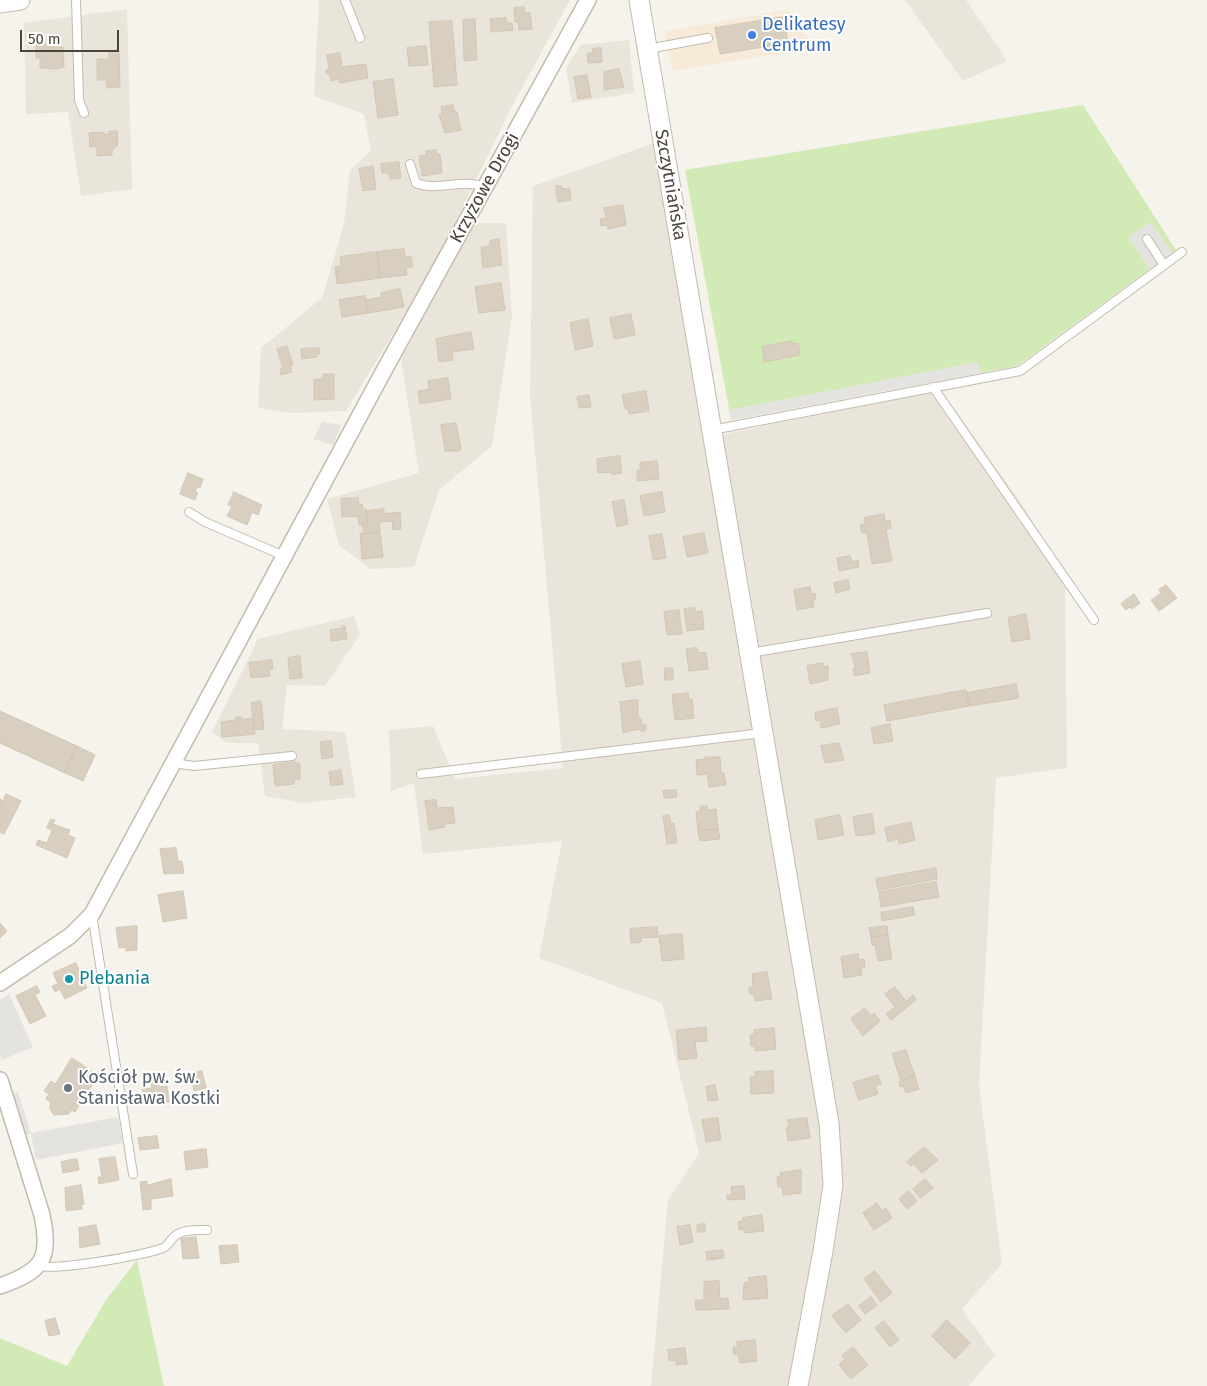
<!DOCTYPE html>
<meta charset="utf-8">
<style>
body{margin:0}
#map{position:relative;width:1207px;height:1386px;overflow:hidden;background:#f6f3ec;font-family:"Fira Sans",sans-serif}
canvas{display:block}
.scale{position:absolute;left:20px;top:30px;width:99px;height:22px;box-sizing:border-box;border:2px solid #4b4439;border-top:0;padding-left:6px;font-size:15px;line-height:18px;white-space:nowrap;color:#4b4439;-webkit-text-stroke:4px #fff;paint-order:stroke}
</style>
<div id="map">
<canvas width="1207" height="1386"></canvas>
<div class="scale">50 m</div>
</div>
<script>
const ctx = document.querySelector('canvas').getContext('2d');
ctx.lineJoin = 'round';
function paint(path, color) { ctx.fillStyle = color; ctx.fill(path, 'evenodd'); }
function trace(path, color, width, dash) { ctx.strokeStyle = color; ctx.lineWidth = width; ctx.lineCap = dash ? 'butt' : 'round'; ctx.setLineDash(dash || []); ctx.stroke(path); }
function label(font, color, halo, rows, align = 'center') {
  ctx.font = font + ' "Fira Sans",sans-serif'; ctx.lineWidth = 4; ctx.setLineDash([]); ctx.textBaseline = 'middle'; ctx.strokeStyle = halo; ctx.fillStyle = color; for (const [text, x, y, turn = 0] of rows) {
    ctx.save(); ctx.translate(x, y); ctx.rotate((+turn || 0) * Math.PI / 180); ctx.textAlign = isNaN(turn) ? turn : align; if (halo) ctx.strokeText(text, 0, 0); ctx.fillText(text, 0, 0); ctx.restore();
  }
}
paint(new Path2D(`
 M319 0H570L511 108 433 268 346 411 293 413 258 408 261 348 322 298 344 224 350 170 371 151 364 114 314 96Z
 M905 0H966L1007 61 963 81Z
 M127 9 132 189 81 196 68 112 26 114 24 23Z
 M629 40 634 93 572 103 566 68 581 45Z
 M654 143 705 438 941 390 1024 507 1065 578 1067 768 996 778 979 1085 1002 1264 962 1309 995 1355 969 1386H651L668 1200 699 1153 662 1003 539 958 562 841 423 854 414 783 391 791 389 730 433 726 455 779 563 768 530 395 533 186Z
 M475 223H506L512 316 492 446 439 490 414 567 370 569 339 545 327 499 419 473 401 359Z
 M354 616 360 635 325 686 287 685 282 729 345 732 356 797 303 803 265 796 258 743H227L212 732 258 639Z`), '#eae5da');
paint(new Path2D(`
 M788 10 814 48 672 71 665 31Z`), '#f7ead8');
paint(new Path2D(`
 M322 422 341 425 333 445 313 439Z`), '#e6e2dd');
paint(new Path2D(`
 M1083 105 1176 250 1017 366 731 420 685 170Z
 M137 1260 164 1386H0V1338L67 1366 106 1300Z`), '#d2eab5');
paint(new Path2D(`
 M1151 222 1173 254 1150 270 1128 237Z
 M978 362 981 373 731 420 729 410Z
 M9 994 33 1047 2 1060 0 1052V1000Z
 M18 1092 31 1133 118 1117 123 1143 36 1160 31 1134 21 1136 8 1095Z`), '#e5e3e0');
const building = new Path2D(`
 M524 7 525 13 530 12 532 29 519 30 518 22H515L514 8Z
 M784 17 788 43 720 54 715 28Z
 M506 18 507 23H512L513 30 491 32 490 19Z
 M475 19 477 60 464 61 463 20Z
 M452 21 457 85 434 87 429 22Z
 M49 45 48 47H63L64 67 55 69 40 68V58H36V46Z
 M426 46 428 65 409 66 407 48Z
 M601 48 602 62 588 63 587 53H593L592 49Z
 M119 50 120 87 107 88 106 80H97V59H109V51Z
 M340 53 342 67 366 64 368 78 340 83 339 79 331 81 330 74H327L326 70 329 69 327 55Z
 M619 69 624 87 604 90V72Z
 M587 75 591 97 578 99 574 77Z
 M393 79 398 115 378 118 373 82Z
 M453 105 455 112H457L461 130 445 133 439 115 442 114 441 107Z
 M109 131H117L118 145 112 150V155L97 156V147H90L89 133 103 132V134H110Z
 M436 150 437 154H440L442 173 422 176 419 156 426 155V151Z
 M399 162 401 178 390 179 389 173H382L381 164Z
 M373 166 376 189 363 191 359 169Z
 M556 186H562V189L570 188 571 200 558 202Z
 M623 205 626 225 608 229 607 225 601 226 600 219 606 218 604 208Z
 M499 239 502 265 483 268 481 247 490 246V241Z
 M404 249 405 257 411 256 413 267 406 268 407 275 380 278 377 252Z
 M377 252 380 278 337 284 335 267 341 266 340 257Z
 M501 283 505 310 479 313 475 287Z
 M400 289 404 307 368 313 366 300 382 297 381 293Z
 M365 296 368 313 342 317 339 300Z
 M631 314 635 335 614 339 610 318Z
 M588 319 593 346 575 350 570 323Z
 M471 332 474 349 452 352 453 360 439 362 436 339Z
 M792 341V344L798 343 800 355 764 362 762 347Z
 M287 346 293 365 290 366 292 372 281 375 280 369 283 368 277 349Z
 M319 348 320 354H316L317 357 302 359 301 349Z
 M323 374H334V399L314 400V379H323Z
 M448 378 451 399 420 404 418 391 429 389 428 381Z
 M646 391 649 411 629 414 628 409H625L622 395Z
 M589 395 591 407 579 408 577 397Z
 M456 423 461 448 459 451H445L441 425Z
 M620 456 622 473 612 475V472L598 473 597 459Z
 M657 461 659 479 637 481V471L640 470V463Z
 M188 473 203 479 200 488 197 487 195 492 198 493 195 500 180 494Z
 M234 492 262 505 258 515 252 512 247 525 227 516 232 506 228 505Z
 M662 492 665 512 644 516 640 496Z
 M358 498 359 504H362L363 509H366L368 524 359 525 358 516 342 517 341 499Z
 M624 500 628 524 617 527 612 502Z
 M384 509V514L400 512 401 529 393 530 392 521 379 522 380 532 364 534 362 525 368 524 366 511Z
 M884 514 885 521 890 520 891 528 886 529 892 561 872 564 867 533H862L860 525 865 524 864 518Z
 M380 532 383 557 362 559 360 534Z
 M704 533 708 553 687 557 683 537Z
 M662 534 666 558 653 560 649 536Z
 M850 556 852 562 858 560 859 567 839 571 837 558Z
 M848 580 850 589 836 593 834 583Z
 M1166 585 1177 598 1159 611 1151 600 1161 593 1159 590Z
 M810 587 811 594 815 593 816 599 813 600 814 607 797 610 794 590Z
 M1134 594 1140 603 1132 609 1130 607 1126 610 1121 604Z
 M695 608V612L702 611 704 629 687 631 684 609Z
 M679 610 682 634 667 635 664 612Z
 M1026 614 1030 639 1012 642 1008 618Z
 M342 626H345L347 639 331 641 330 630 342 628Z
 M697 648 698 653 706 652 708 669 689 671 686 649Z
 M867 652 870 673 854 676 853 668H856L851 654Z
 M300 656 302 678 290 679 288 658Z
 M272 660 273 669H269L270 676 251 678 249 663Z
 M640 661 643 684 626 687 622 664Z
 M823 663 824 667 828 666V680L810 684 807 666Z
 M665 668H673V680H665Z
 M1016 684 1019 698 969 706 967 693Z
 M966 690 969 706 887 721 884 705Z
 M688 693 689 700 692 699 694 718 675 720 672 695Z
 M638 700V718H641L642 724 646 725V729L644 732 638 729 623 733 620 702Z
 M261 701 264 729 254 730 251 703Z
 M837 708 840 724 821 728 820 720 816 721 815 713Z
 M0 711 77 746 65 773 0 743Z
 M236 717H242V720L253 718 255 734 222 737 221 722 236 720Z
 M890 724 893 741 874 744 871 728Z
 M331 741 333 757 322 759 320 742Z
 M839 743 844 760 825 763 821 746Z
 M77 746 95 755 83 781 65 773Z
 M705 757H720L721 773H724L726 785 709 787 707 774 697 775 696 760 706 759Z
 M296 762 300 764V779L294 780V784L275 786 273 765Z
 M341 770 343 784 331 786 329 772Z
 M676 790 677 797 664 798 663 791Z
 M6 794 21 801 4 834 0 832V799L3 801Z
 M436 800 437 808 453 807 455 823 445 824V827L429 830 425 801Z
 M707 806V810L716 809 718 829 698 831 696 812H700V807Z
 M872 814 875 834 856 836 853 817Z
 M669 815 671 824 674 823 677 843 667 844 663 816Z
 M840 815 844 835 818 840 815 820Z
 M51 819 55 820 53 824 70 830 68 835 75 838 67 858 36 845 38 840 47 843 52 830 47 828Z
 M911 822 915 840 899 844 898 839 888 842 885 828Z
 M718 829 720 839 700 841 698 831Z
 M176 848 178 861H182L184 873 164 874 160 849Z
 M936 868 937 879 878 890 876 879Z
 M936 882 939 897 881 907 879 892Z
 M183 891 187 918 163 922 158 895Z
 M913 907 915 915 882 921 881 913Z
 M0 923 7 931 0 938Z
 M137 926V950L126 951V947L119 948 116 928Z
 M887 926 888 935 871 937 869 928Z
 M657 927 658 937 641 938V942L631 943 630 929Z
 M682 934 684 959 662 961 659 936Z
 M888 935 892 959 878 961 875 945H872L871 937Z
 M858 954 859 960 864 959 865 967H861L862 975 844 978 841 957Z
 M76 963 87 988 65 999 60 989 55 992 52 986 58 984 53 973Z
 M767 972 772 999 755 1001 754 994H750L749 988 753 987 752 974Z
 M37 986 40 992 35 995 46 1016 30 1024 16 996Z
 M895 987 906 1001 913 995 916 1000 891 1020 886 1014 895 1007 885 994Z
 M865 1008 871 1016 874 1013 880 1021 863 1036 851 1019Z
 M706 1027 707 1041 695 1042 697 1058 679 1060 676 1031Z
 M774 1028 776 1049 755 1051 754 1046H751L750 1035 754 1034V1030Z
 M906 1050 915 1076 901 1081 892 1054Z
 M72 1058 98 1075 75 1112 71 1110 69 1114 54 1115 50 1109V1101L46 1099 49 1094 44 1091 51 1081 55 1084Z
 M202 1071 206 1088 194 1091 191 1073Z
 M773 1071 774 1093 751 1094 750 1077H755V1072Z
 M878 1075 881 1084 875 1086 878 1094 859 1100 853 1083Z
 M915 1076 919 1089 906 1093 903 1086 900 1087 899 1082Z
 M158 1082 159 1087 167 1086 169 1102 144 1105 142 1089 152 1088 151 1083Z
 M715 1085 718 1100 708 1101 706 1087Z
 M718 1118 721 1140 706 1142 702 1120Z
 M807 1118 810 1138 788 1141 786 1128 789 1127 788 1120Z
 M157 1136 159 1148 140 1150 138 1138Z
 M924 1147 938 1160 922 1173 913 1163 911 1166 907 1162Z
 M206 1149 208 1167 186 1170 184 1152Z
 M115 1157 119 1180 99 1184 98 1177H102L99 1159Z
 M77 1159 79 1170 63 1173 61 1162Z
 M801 1170V1193L783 1195 782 1187H778L777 1177 781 1176 780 1173Z
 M171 1179 173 1196 151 1199V1209L143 1210 140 1182 147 1181V1185Z
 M925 1179 933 1188 920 1198 913 1189Z
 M81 1185 84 1204 81 1205 82 1209 66 1211 65 1188Z
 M744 1186 745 1199 727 1200V1195H732L731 1187Z
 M909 1191 917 1201 907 1209 899 1199Z
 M877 1203 882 1211 886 1208 892 1218 874 1230 863 1213Z
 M762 1215 764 1231 744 1233V1229L739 1230 738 1222 743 1221V1218Z
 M705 1224V1232H697V1225Z
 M96 1225 100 1244 80 1248 79 1228Z
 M690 1225 693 1242 680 1245 677 1227Z
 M196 1237 199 1258 183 1259 181 1239Z
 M237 1245 239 1262 221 1264 219 1246Z
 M723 1250 724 1258 707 1260 706 1252Z
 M875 1271 892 1293 881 1302 864 1279Z
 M766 1276 768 1298 743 1300 744 1283 749 1282 748 1278Z
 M719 1281 720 1299 728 1298 729 1309 696 1310 695 1300H704V1282Z
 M871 1297 877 1305 865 1314 859 1306Z
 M848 1304 861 1320 846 1333 832 1316Z
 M55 1318 60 1334 49 1336 45 1321Z
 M947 1320 970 1343 955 1359 932 1336Z
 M884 1321 899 1340 890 1347 875 1328Z
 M755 1340 757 1361 740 1363 738 1354 734 1355 733 1347H738L737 1342Z
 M853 1347 868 1365 851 1379 839 1365 845 1359 842 1356Z
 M685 1348 687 1364 676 1365V1360L669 1361 668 1350Z`);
paint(building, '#d8cfc1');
trace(building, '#d3c7b4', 1);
const service = new Path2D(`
 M76 0 79 100 84 113
 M345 0 360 38
 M647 49 708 38
 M410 164 416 183C438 192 460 178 485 187
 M1147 239 1164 265
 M933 387 1094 620
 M712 430 1020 371 1182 252
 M189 512 205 522 284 556
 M750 653 987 613
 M173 763 194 766 292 756
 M421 774 762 733
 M92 914 133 1174
 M38 1266C61 1270 140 1256 163 1248 168 1246 170 1240 174 1237 182 1229 196 1230 207 1230`);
const minor = new Path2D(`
 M0 983 70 936 92 914 381 376 588 0
 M0 1080 42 1215C51 1259 43 1271 0 1286`);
const tertiary = new Path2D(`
 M639 0 829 1123 833 1185 823 1251 798 1386
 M0 3 20 0`);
trace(service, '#c2bbae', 10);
trace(minor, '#c2bbae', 18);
trace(tertiary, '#c2bbae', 21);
trace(service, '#fff', 8);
trace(minor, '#fff', 15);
trace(tertiary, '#fff', 19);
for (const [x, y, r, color] of [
 [752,35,5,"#3f7fe0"],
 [69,979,5,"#0f9aa8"],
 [68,1088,5,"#6b7280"]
]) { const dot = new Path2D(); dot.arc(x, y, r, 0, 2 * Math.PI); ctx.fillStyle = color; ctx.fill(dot); trace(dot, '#fff', 2); }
label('18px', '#366cbe', '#fff', [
 ["Delikatesy",762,25],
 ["Centrum",762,46]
], 'left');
label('18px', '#4b4439', '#fff', [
 ["Szczytniańska",670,185,80],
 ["Krzyżowe Drogi",485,188,-61]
]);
label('18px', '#0d838f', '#fff', [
 ["Plebania",79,979]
], 'left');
label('18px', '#5b616d', '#fff', [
 ["Kościół pw. św.",78,1078],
 ["Stanisława Kostki",78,1099]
], 'left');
</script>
